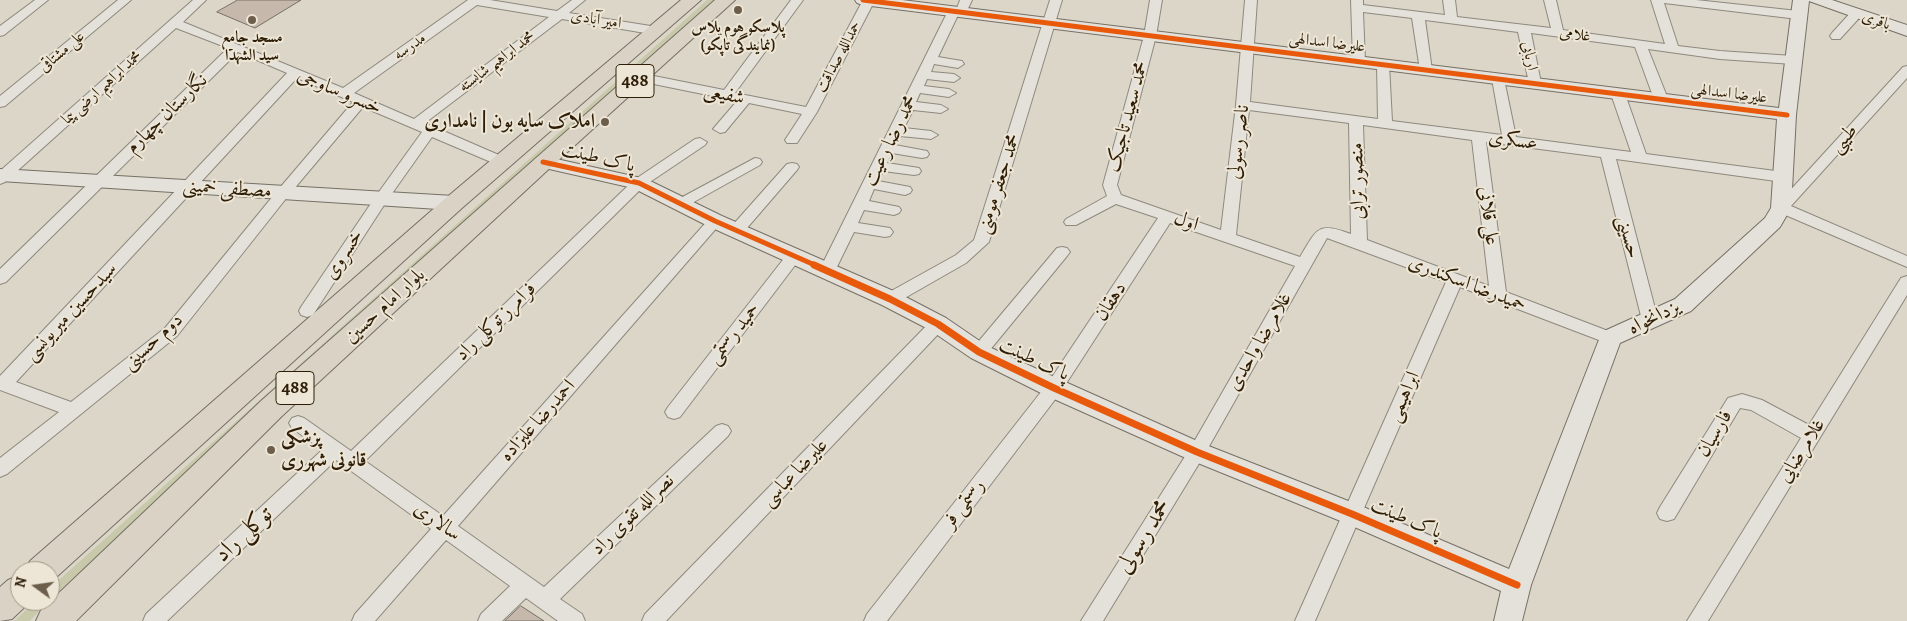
<!DOCTYPE html>
<meta charset="utf-8">
<style>
body{margin:0}
#map{position:relative;width:1907px;height:621px;overflow:hidden;background:#dcd6c8;font-family:Alegreya,serif}
canvas{display:block}
.north{position:absolute;left:10px;top:561px;width:50px;height:50px;box-sizing:border-box;background:#ede6d6;border:1px solid #a19683;border-radius:50%;rotate:284deg;font-size:14px;font-weight:700;line-height:20px;text-align:center;color:#2f1e07}
.north::after{content:'';display:block;margin:auto;width:18px;height:22px;background:#6c5e4b;clip-path:polygon(50% 0,100% 100%,50% 72%,0 100%)}
</style>
<div id="map">
<canvas width="1907" height="621"></canvas>
<div class="north">N</div>
</div>
<script>
const ctx = document.querySelector('canvas').getContext('2d');
ctx.lineJoin = 'round';
function paint(path, color) { ctx.fillStyle = color; ctx.fill(path, 'evenodd'); }
function trace(path, color, width, dash) { ctx.strokeStyle = color; ctx.lineWidth = width; ctx.lineCap = dash ? 'butt' : 'round'; ctx.setLineDash(dash || []); ctx.stroke(path); }
function label(font, color, halo, rows, align = 'center') {
  ctx.font = font + ' Alegreya,Amiri,serif'; ctx.lineWidth = 4; ctx.setLineDash([]); ctx.textBaseline = 'middle'; ctx.strokeStyle = halo; ctx.fillStyle = color; for (const [text, x, y, turn = 0] of rows) {
    ctx.save(); ctx.translate(x, y); ctx.rotate((+turn || 0) * Math.PI / 180); ctx.textAlign = isNaN(turn) ? turn : align; if (halo) ctx.strokeText(text, 0, 0); ctx.fillText(text, 0, 0); ctx.restore();
  }
}
paint(new Path2D(`
 M707 0H714L305 367 50 599V588Z
 M36 601H48L30 621H14Z`), '#c7c9aa');
const building = new Path2D(`
 M238 0H301L255 28 217 12Z
 M521 606 544 621H505Z`);
paint(building, '#c7b8ac');
trace(building, '#767065', 1);
const street = new Path2D(`
 M35 0H48L4 35 0 36V26Z
 M118 0H131L5 106 0 107V96Z
 M193 0H206L183 22 343 88 468 0H490L557 11 572 0H585L569 13 657 27 663 31 657 35 562 19 425 123 508 159 510 162 508 165H498L432 137 386 202 313 315 307 317 301 315 299 311 301 307 376 196 422 132 363 107 288 196 177 336 7 474 0 477V458L59 412 0 390V376L287 73 238 52 6 282 0 284V269L228 48 176 28 5 182 0 184V171ZM477 5 549 17 414 119 354 93ZM297 78 353 102 278 190 165 328 71 402 16 382Z
 M791 0H803L735 93 806 107 863 0H875L817 112 797 143H787L785 140 802 114 749 103 725 132 720 133 713 129 737 101 639 81 633 77 639 73 724 90Z
 M960 0H972L965 15H958L938 57 962 61 964 64 958 68 934 64 931 72 954 74 960 78 954 82 927 79 924 86 949 89 956 93 949 97 920 93 916 102 941 105 948 109 941 113 913 110 904 128 931 131 938 135 931 139 900 136 895 145 927 151 929 154 927 157 922 158 892 153 887 163 919 168 921 171 919 174 914 175 883 171 878 181 910 187 912 190 910 193 905 195 874 189 869 201 899 207 901 210 899 213 894 215 864 210 858 223 890 228 893 232 890 236 885 237 854 232 833 275 827 276 821 275 819 271 948 11 950 8H957Z
 M1050 0H1062L989 242 966 263 896 303 890 305 884 303 882 299 884 295 956 255 974 240Z
 M1150 0H1162L1156 36 1117 185 1121 195 1221 230 1236 105 1245 0H1257L1250 102 1378 119 1377 64 1383 60 1389 64 1392 121 1502 135 1492 79 1498 75 1504 79 1516 137 1631 152 1611 94 1618 90 1625 94 1646 154 1783 172 1788 174 1790 177 1788 180 1783 182 1616 159 1658 320 1656 324 1650 326 1644 324 1642 320 1601 157 1486 142 1506 292 1616 334 1618 338 1616 342 1610 344 1604 342 1460 287 1315 621H1295L1446 282 1327 238 1203 457 1103 621H1081L1191 447 1295 266 1170 223 1060 393 887 621H864L867 614 1048 383 1158 218 1116 204 1076 225H1066L1064 222 1066 219 1107 196 1103 185 1144 36ZM1249 110 1349 123 1351 234C1317 221 1317 229 1300 257L1236 235ZM1363 125 1472 140 1489 286 1367 240Z
 M1351 0H1363V5L1445 15 1443 0H1455L1457 17 1551 28 1544 0H1556L1563 30 1665 44 1651 0H1696L1798 11 1804 15 1798 19 1664 3 1678 46 1720 51 1793 56 1799 60 1793 64 1720 59 1648 49 1668 99 1661 103 1654 99 1635 47 1531 33 1541 83 1535 87 1529 83 1518 32 1425 20 1432 70 1426 74 1420 70 1412 18 1363 12 1365 61 1359 65 1355 64 1353 61Z
 M1856 10 1860 11 1862 14 1860 17 1840 39H1832L1830 36 1832 33 1852 11Z
 M1907 66V78L1791 206 1907 256V267L1776 211 1774 208 1903 67Z
 M700 138 707 142 705 145 644 186 365 461 443 516 710 218H720L722 221 720 224 458 526 544 587 716 426 722 424 728 426 731 431 728 436 560 599 582 614 585 621H558L526 598 502 621H478L481 614 510 586 446 540 375 621H352L355 614 431 529 336 460 167 621H143L146 614 322 450 292 428 289 423 292 418 298 416 304 418 351 451 634 180 695 139Z
 M755 158 760 159 762 162 760 165 685 207H675L673 204 675 201Z
 M792 163 797 164 799 167 797 170 741 235H731L728 231 731 227 787 164Z
 M1062 247 1067 248 1070 252 1067 256 985 356 979 358 973 356 971 352 973 348 1057 248Z
 M794 251 799 252 802 256 799 260 680 417 674 419 668 417 665 412 668 407 789 252Z
 M1907 276V295L1708 621H1687L1801 438 1751 410 1740 408 1674 519 1667 521 1660 519 1657 513 1660 507 1728 398 1742 394 1762 400 1809 425 1901 278Z
 M938 318 944 320 946 324 944 328 666 621H642L645 614 932 320Z`);
const secondary = new Path2D(`
 M855 0H902L1779 108 1793 0H1832L1907 25V36L1809 1 1796 115 1791 208 1780 227 1691 311 1620 343 1531 585 1522 621H1494L1501 591 1343 522 1188 459 1045 395 971 358 930 330 882 305 708 226 633 188 536 166 533 162 536 158 543 156 646 179 722 216 898 293 946 318 987 346 1063 381 1206 445 1361 506 1509 569 1602 332 1675 299 1765 218 1771 208 1777 119 863 5 857 3Z
 M0 169 454 196 461 198 464 203 461 208 454 210 0 181Z`);
const primary = new Path2D(`
 M681 0H701L462 208 52 581 50 582V571H25L30 561 446 198Z
 M715 0H735L551 167 282 416 76 621H36L41 610 262 400Z
 M20 575V601H31L12 619 0 621V587L8 580Z`);
trace(street, '#8e897e', 2);
trace(secondary, '#767065', 2);
trace(primary, '#767065', 2);
paint(street, '#e4e1da');
paint(secondary, '#e4e1da');
paint(primary, '#d9d2c5');
trace(new Path2D(`
 M863 0 1787 115
 M543 162 639 183 715 221 817 266`), '#e8590c', 5);
trace(new Path2D(`
 M814 265 890 299 938 324 979 352 1054 388 1197 452 1352 514 1517 585`), '#e8590c', 7);
for (const [x, y, r, color] of [
 [738,10,5,"#6c5e4b"],
 [252,20,5,"#6c5e4b"],
 [605,122,5,"#6c5e4b"],
 [271,450,5,"#6c5e4b"]
]) { const dot = new Path2D(); dot.arc(x, y, r, 0, 2 * Math.PI); ctx.fillStyle = color; ctx.fill(dot); trace(dot, '#ede6d6', 2); }
label('16px', '#2f1e07', '#ede6d6', [
 ["امیر آبادی",596,20,9],
 ["باقری",1876,21,19],
 ["غلامی",1575,35,8],
 ["علیرضا اسدالهی",1327,43,7],
 ["مدرسه",410,47,-35],
 ["علی مشتاقی",62,52,-40],
 ["اربابی",1529,56,78],
 ["حمدالله صداقت",839,57,-62],
 ["محمد ابراهیم شایسته",497,62,-37],
 ["محمد ابراهیم ارضی پیما",102,88,-42],
 ["علیرضا اسدالهی",1729,94,7]
]);
label('bold 16px', '#2f1e07', '#ede6d6', [
 ["پلاسکو هوم پلاس",738,28],
 ["(نمایندگی تاپکو)",738,46],
 ["مسجد جامع",252,38],
 ["سید الشهدا",252,56]
]);
for (const [x, y, w] of [
 [635,81,38],
 [295,388,38]
]) { const box = new Path2D(); box.roundRect(x - w / 2, y - 16.5, w, 33, 4); ctx.fillStyle = '#ede6d6'; ctx.fill(box); trace(box, '#2f1e07', 1); }
label('bold 19px', '#2f1e07', null, [
 ["488",635,81],
 ["488",295,388]
]);
label('20px', '#2f1e07', '#ede6d6', [
 ["خسرو ساوجی",339,92,23],
 ["شفیعی",724,95,12],
 ["نگارستان چهارم",167,114,-44],
 ["محمد سعید تاجیک",1128,117,-75],
 ["طیبی",1844,139,-48],
 ["محمد رضا رعیت",891,141,-64],
 ["عسکری",1513,141,8],
 ["ناصر رسولی",1239,142,-83],
 ["پاک طینت",598,158,13],
 ["منصور ترابی",1358,181,-91],
 ["محمد جعفر مومنی",999,184,-72],
 ["مصطفی خمینی",227,189,4],
 ["علی قلانی",1488,216,83],
 ["اول",1186,222,20],
 ["حسینی",1628,237,75],
 ["خسروی",344,255,-57],
 ["حمیدرضا اسکندری",1467,284,21],
 ["دهقان",1111,302,-57],
 ["بلوار امام حسین",385,306,-42],
 ["سیدحسین میریونسی",71,312,-47],
 ["یزدانخواه",1654,318,-26],
 ["فرامرز توکلی راد",496,322,-44],
 ["حمید رستمی",734,334,-52],
 ["دوم حسینی",153,342,-42],
 ["غلامرضا واحدی",1260,342,-60],
 ["پاک طینت",1034,360,25],
 ["ابراهیمی",1404,397,-66],
 ["احمدرضا علیزاده",538,421,-48],
 ["فارسیان",1715,434,-59],
 ["غلامرضایی",1802,451,-58],
 ["علیرضا عباسی",795,473,-46],
 ["رستمی فر",964,504,-52],
 ["نصرالله تقوی راد",633,515,-44],
 ["پاک طینت",1406,519,23],
 ["سالاری",437,522,35]
]);
label('bold 20px', '#2f1e07', '#ede6d6', [
 ["املاک سایه بون | نامداری",595,122],
 ["پزشکی",281,438,"left"],
 ["قانونی شهرری",281,461,"left"]
], 'right');
label('24px', '#2f1e07', '#ede6d6', [
 ["توکلی راد",244,535,-43],
 ["محمد رسولی",1144,537,-58]
]);
</script>
